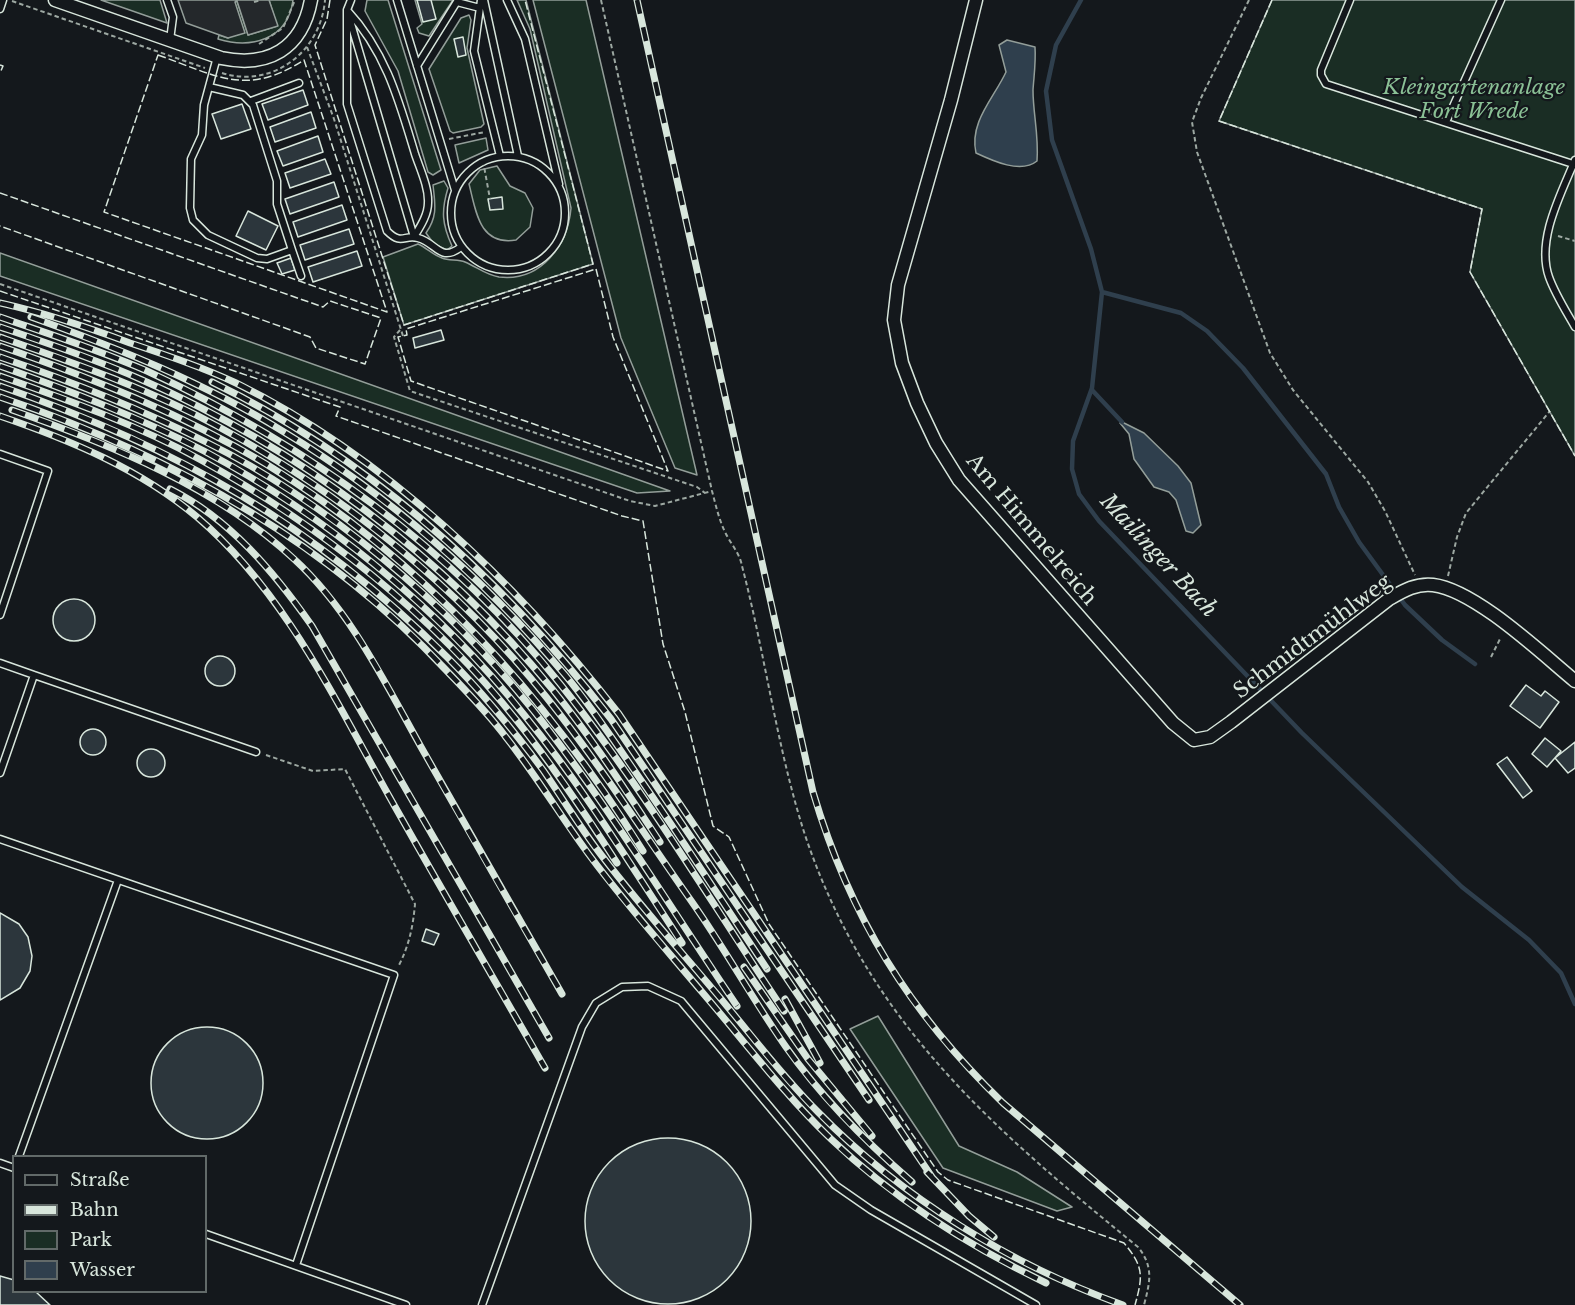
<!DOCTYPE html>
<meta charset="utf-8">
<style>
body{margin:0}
#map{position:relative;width:1575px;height:1305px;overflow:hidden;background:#14181c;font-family:"Libre Baskerville",serif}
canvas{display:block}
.legend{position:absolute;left:12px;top:1155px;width:195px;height:138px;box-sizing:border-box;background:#14181c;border:2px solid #626a69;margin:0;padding:8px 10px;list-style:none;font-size:18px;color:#d8e6dc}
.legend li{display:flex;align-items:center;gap:12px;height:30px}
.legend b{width:30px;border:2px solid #626a69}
</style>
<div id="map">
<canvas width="1575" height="1305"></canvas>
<ul class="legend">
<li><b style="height:8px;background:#14181c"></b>Straße</li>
<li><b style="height:8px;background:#d8e6dc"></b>Bahn</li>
<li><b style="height:16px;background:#1a2d24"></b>Park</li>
<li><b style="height:16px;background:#2f3f4d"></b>Wasser</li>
</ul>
</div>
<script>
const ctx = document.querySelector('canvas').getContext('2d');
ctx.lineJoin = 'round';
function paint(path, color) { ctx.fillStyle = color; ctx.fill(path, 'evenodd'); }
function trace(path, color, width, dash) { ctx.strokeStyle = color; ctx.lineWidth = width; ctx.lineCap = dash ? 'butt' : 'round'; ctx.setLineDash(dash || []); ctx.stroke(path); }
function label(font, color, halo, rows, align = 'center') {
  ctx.font = font + ' "Libre Baskerville",serif'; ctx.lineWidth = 4.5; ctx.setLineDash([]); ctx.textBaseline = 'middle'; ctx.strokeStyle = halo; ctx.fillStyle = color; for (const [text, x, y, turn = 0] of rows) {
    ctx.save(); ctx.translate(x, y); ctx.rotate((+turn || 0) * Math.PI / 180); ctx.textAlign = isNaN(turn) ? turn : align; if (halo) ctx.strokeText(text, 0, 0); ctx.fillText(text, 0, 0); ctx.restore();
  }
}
const green = new Path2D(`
 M101 0H160L167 23Z
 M269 0H293C288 40 251 49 218 39L219 35 228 38 234 1H237L248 35 277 26Z
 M367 0H388L441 170 433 175 428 172 398 71 365 11Z
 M415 0H453L429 36 419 33 417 28 422 24Z
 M517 0H526L593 264 404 325 383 257 418 244C427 248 433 255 442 258 449 261 458 259 465 262 477 267 486 275 499 277 541 282 568 245 571 208L530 29Z
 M533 0H586L697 475 675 468 621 338Z
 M1272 0H1575V456L1470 272 1482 209 1219 121Z
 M469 15 471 20 467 48 484 124 481 127 453 133 450 131 429 69 461 18Z
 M486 138 488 150 459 163 455 145Z
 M497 166 510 186 525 193 533 208 530 227 516 240C479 246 476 211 469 184L480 170Z
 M444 181 448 188C441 211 442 224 452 246L447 250 434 244 426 233C438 216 435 204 433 185Z
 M0 253 670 491 637 493 0 276Z
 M878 1016 959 1146 1017 1172 1072 1207 1057 1211 943 1168 850 1029Z`);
paint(green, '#1a2d24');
trace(green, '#939e99', 1.5);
const parking = new Path2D(`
 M178 0H269L278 26 248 35 237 1 235 2 245 33 228 38 186 23Z`);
paint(parking, '#24282b');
trace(parking, '#939e99', 1.5);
const water = new Path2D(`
 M1007 40 1035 47C1036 62 1034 75 1033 90 1033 114 1039 135 1037 161 1021 174 993 161 976 153 969 122 994 98 1006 72L999 45Z
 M1122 422 1144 433 1178 466 1191 483 1201 525 1193 533 1186 531 1176 500 1169 492 1154 487 1134 459 1129 434 1120 423Z`);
paint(water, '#2f3f4d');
trace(water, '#939e99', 1.5);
trace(new Path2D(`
 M1081 0 1056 45 1046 91 1052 140 1091 249 1102 292 1092 388 1073 441 1072 469 1079 494 1099 521 1302 733 1462 887 1529 940 1561 973 1575 1004
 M1102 292 1181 313 1207 331 1243 368 1326 474 1339 507 1359 542 1405 605 1442 640 1475 664
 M1092 390 1122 422`), '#2f3f4d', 4.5);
const building = new Path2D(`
 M417 0H431L436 19 423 22Z
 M463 37 466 55 458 57 454 39Z
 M303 90 308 105 268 120 262 104Z
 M242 104 251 129 221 139 212 114Z
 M311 112 316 128 275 142 270 127Z
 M318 136 323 152 283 166 277 151Z
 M325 159 331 174 290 188 285 173Z
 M334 182 339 197 290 214 285 199Z
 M502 197 503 209 490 210 488 199Z
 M342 205 347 220 298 237 293 222Z
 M248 211 278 226 266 250 236 236Z
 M349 229 354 244 305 260 300 245Z
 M357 251 362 266 313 282 308 267Z
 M291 258 295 270 282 274 277 263Z
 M441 330 444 340 415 348 413 338Z
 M53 620a21 21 0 1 1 42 0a21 21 0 1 1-42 0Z
 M205 671a15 15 0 1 1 30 0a15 15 0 1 1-30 0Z
 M1526 685 1541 696 1545 691 1559 702 1540 728 1510 706Z
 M80 742a13 13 0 1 1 26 0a13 13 0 1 1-26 0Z
 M1545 738 1561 751 1547 767 1532 754Z
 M1575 742V768L1568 773 1555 758Z
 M137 763a14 14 0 1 1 28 0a14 14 0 1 1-28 0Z
 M1507 757 1532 791 1523 798 1497 764Z
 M0 913 19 924 28 937 32 956 30 971 20 988 0 1000Z
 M426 929 439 934 434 945 422 941Z
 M151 1083a56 56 0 1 1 112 0a56 56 0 1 1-112 0Z
 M585 1221a83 83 0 1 1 166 0a83 83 0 1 1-166 0Z
 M0 1276 14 1280V1292H36L50 1305H0Z`);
paint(building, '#2c363c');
trace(building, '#d8e6dc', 1.5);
const lane = new Path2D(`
 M167 0 173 17 170 40
 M351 0 347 10V104L387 231C402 246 404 234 418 238 437 243 440 263 461 247
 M397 0 455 190
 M481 0 474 51 500 156
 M484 0 518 156
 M507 0 525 39 559 184
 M1350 0 1321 70V75L1326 84 1573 164
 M457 2 480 8
 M0 9 3 0
 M347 10C386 52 399 101 415 154 420 169 429 188 428 203 428 215 420 227 414 237Z
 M417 66 458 0
 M209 87 243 95 253 105 277 181V204L292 250 267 259 257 258 208 235 193 220 190 208 191 159 202 135 204 105 217 57
 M251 101 299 83
 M1446 122 1501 0
 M451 213a57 57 0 1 1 114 0a57 57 0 1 1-114 0Z
 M1575 160C1561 194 1536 240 1549 277 1555 294 1566 311 1575 327
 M292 250 301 276
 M0 454 48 471 0 615
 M0 663 34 675 0 773
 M34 675 256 752
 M0 839 394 975 296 1265
 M19 1156 118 880
 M0 1163 14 1168
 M206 1234 406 1305
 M482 1305 582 1027 596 1003 622 987 648 986 681 1001 835 1185 871 1210 1036 1305`);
const street = new Path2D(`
 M55 0 221 58C268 68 302 49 311 0
 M976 0 951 100 898 285 894 320 902 363 917 403 936 443 959 480 1173 723 1194 740 1210 737 1231 722 1389 599C1403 591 1416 583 1433 585 1475 590 1541 653 1575 681`);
trace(lane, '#d8e6dc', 9);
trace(street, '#d8e6dc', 15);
trace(new Path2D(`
 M601 0 712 491C716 506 719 520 726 534 731 544 740 554 742 566 765 653 777 749 805 835 868 1022 991 1127 1138 1247 1154 1267 1150 1282 1144 1305
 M1249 0 1201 98 1192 122 1197 152 1270 353 1293 390 1368 482 1385 511 1415 575
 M12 1 205 68
 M254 2 261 0
 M259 44 283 28 295 0
 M307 47 334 119 403 336
 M222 73C273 89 321 51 325 0
 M449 139 485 132
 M483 161 490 199
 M1558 236 1575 241
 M0 284 630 501 655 506 712 491
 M400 330 394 337 410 391 697 487 705 493
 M1448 576 1457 537 1466 513 1550 411
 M1491 657 1501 637
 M266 755 313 771 345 769 415 904C413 927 409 946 398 967`), '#9da8a2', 2, [4.5, 3]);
trace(lane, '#14181c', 6);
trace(street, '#14181c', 12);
const rail = new Path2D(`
 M637 0 813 792C850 917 909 1012 1003 1103L1240 1305
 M0 303C45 313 87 327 130 343 166 355 202 367 236 383 386 457 517 583 619 714L932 1177
 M0 317C49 334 99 350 147 371 305 444 452 548 561 685 643 788 711 902 784 1011
 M31 317C118 348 205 383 284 432 390 496 486 581 566 676 594 710 618 747 643 783 685 844 726 907 767 969
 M0 327C47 343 95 359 140 379 299 448 443 556 553 690 592 738 626 791 660 842
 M0 337C74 363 149 389 219 427 343 494 459 588 547 698 599 763 644 834 692 902 725 949 753 1000 786 1047 822 1098 865 1141 912 1182
 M0 346C92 378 182 414 266 464 422 559 547 697 643 851
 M0 357C70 381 139 408 206 442 327 502 448 604 533 710 607 803 670 907 737 1006
 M0 366C70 391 139 417 204 451 325 515 440 609 525 716 583 787 632 867 682 943
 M0 376C68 400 138 425 201 460 321 526 433 615 518 722 554 767 586 815 617 863
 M212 382C371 459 504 581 611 719L869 1100
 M0 386C178 448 313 524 447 657 482 692 514 731 543 770 563 799 581 829 602 856 638 903 678 948 716 993 750 1033 781 1075 818 1112 901 1197 1011 1265 1123 1305
 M0 397C166 453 323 539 444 668 465 690 487 712 505 736 536 775 561 817 590 856 625 903 664 947 702 992 744 1041 784 1094 831 1139 894 1199 969 1246 1046 1283
 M12 410C109 444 218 488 294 559 352 612 387 687 425 754 470 834 516 914 562 994
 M0 416C70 440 140 469 197 517 284 591 334 698 389 796 440 887 493 977 545 1068
 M170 489C230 519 274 572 312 626L549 1038
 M744 967 808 1059 872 1136
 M785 999 820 1063
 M927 1172 969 1216 994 1237`);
trace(rail, '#d8e6dc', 7);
trace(rail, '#14181c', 4.5, [14]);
trace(new Path2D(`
 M330 0 327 19 315 45 404 325 593 264 525 0
 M1272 0 1219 121 1482 209 1470 272 1575 456
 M158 55C217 76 247 97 304 60L387 312 104 212Z
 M0 65 3 66 0 73
 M0 193 323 307 330 301 381 318 365 364 316 348 310 337 0 226
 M596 269 613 337 668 471 411 381 398 337 407 335 406 329Z
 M0 291 328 403 340 407 336 416 622 516 643 521 663 644 685 712 713 826 729 837 769 924 938 1172 948 1180 1124 1243C1144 1267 1143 1276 1135 1305`), '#d8e6dc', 1.5, [8, 3]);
label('italic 21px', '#8ac095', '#14181c', [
 ["Kleingartenanlage",1474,88],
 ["Fort Wrede",1474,112]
]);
label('21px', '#d8e6dc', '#14181c', [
 ["Am Himmelreich",1031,530,50],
 ["Schmidtmühlweg",1313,637,-37]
]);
label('italic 22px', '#d8e6dc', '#14181c', [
 ["Mailinger Bach",1158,556,47]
]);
</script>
